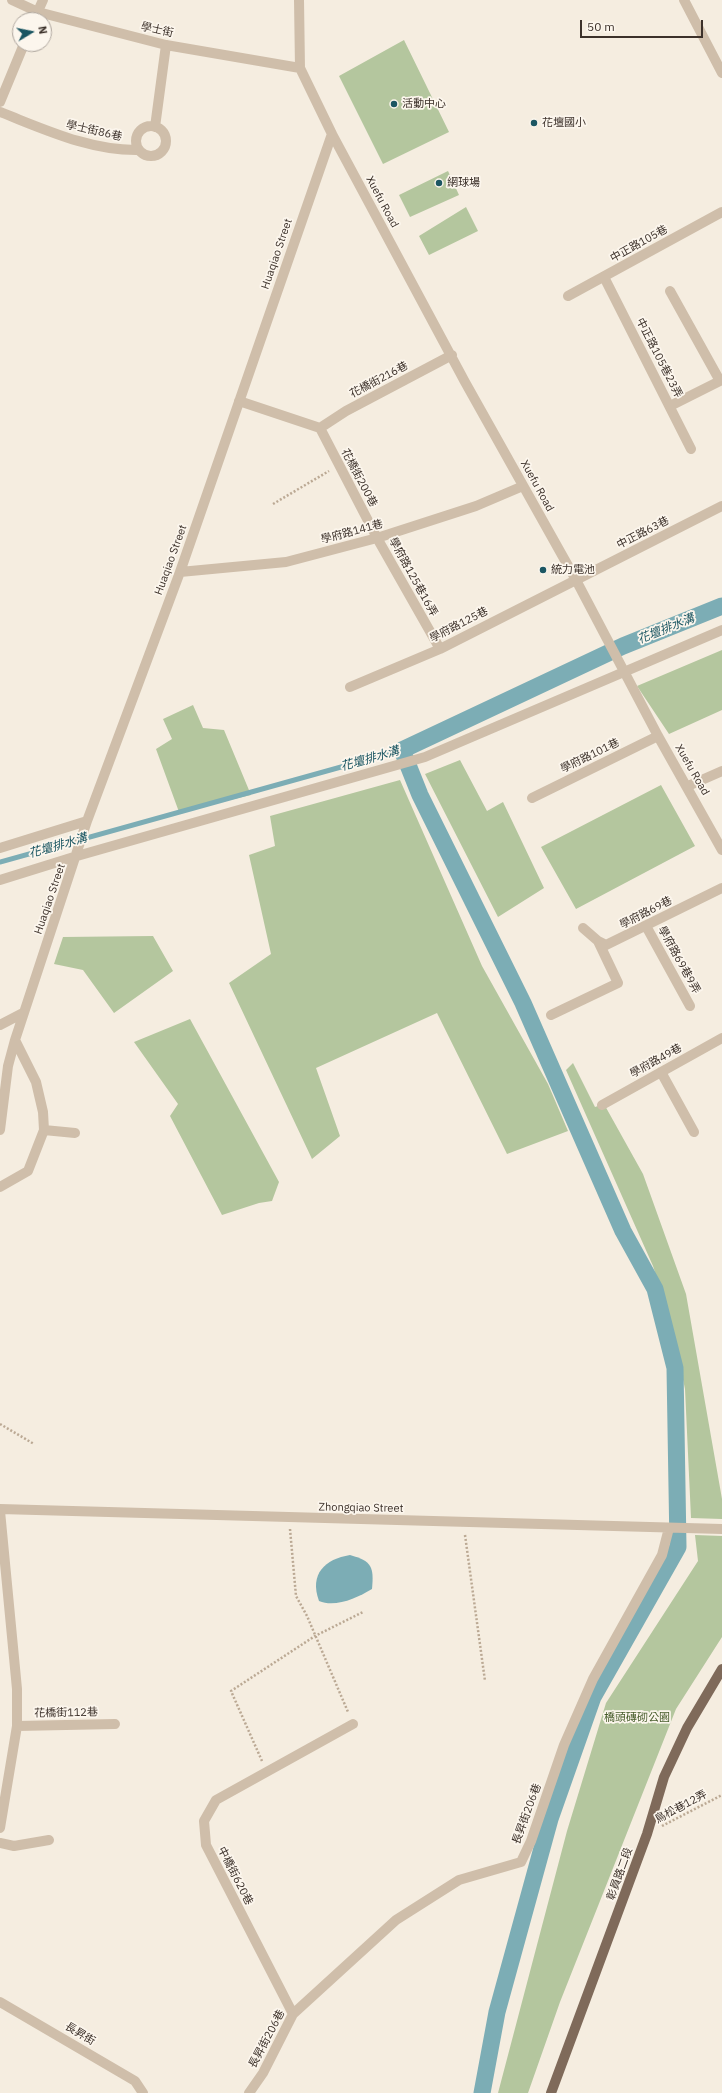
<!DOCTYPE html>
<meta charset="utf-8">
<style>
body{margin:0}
#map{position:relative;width:722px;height:2093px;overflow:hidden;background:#f5ede0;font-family:"IBM Plex Sans",sans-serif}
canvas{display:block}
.north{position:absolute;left:12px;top:12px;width:40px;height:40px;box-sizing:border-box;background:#fcf6ed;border:1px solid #afa79f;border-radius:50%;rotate:80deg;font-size:11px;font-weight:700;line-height:16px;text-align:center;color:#3c312a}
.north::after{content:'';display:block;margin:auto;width:14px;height:18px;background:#1b5662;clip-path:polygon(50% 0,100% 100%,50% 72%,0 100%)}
.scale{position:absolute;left:580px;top:20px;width:123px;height:18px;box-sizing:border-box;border:2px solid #3c312a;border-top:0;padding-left:5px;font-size:12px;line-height:14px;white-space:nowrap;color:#3c312a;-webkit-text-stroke:3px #fcf6ed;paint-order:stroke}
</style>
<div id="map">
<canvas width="722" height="2093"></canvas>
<div class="north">N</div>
<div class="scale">50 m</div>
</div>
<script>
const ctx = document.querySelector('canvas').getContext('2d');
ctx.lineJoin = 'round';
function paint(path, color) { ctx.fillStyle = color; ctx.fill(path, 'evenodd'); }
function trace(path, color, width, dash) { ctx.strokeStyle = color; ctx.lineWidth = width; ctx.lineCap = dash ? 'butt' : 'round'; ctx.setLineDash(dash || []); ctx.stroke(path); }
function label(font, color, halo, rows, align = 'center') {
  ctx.font = font + ' "IBM Plex Sans","Noto Sans TC",sans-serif'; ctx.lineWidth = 3.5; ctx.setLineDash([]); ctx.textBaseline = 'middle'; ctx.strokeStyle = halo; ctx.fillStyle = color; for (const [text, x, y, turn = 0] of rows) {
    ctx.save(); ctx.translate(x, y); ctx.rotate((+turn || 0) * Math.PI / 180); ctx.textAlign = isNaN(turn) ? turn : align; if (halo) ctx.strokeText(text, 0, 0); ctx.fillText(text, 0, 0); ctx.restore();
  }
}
paint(new Path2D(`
 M404 40 449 132 383 164 339 76Z
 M448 171 459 195 410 217 399 195Z
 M466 207 478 231 429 255 419 236Z
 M722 650V710L669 734 637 686Z
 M193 705 203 728 224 730 251 795 179 812 156 749 172 739 163 719Z
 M460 760 487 811 503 802 544 888 498 917 425 774Z
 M400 780 482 966 548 1084 568 1131 507 1154 437 1013 316 1068 340 1136 312 1159 229 983 271 954 249 855 275 846 270 816Z
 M661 785 695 846 576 909 541 847Z
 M153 936 173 971 114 1013 83 970 54 964 63 937Z
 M190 1019 279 1182 272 1201 259 1203 222 1215 170 1116 178 1104 134 1042Z
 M573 1063 595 1107 604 1104 643 1174 686 1294 722 1499V1519L691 1518 685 1389 671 1322 653 1266 566 1070Z
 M695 1535 722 1536V1637L676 1709 560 2002 528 2093H498L567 1831 606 1703 698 1561Z`), '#b4c69e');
paint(new Path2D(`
 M350 1555C372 1561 374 1567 372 1589 357 1598 335 1608 319 1601 309 1574 325 1559 350 1555Z`), '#7cadb5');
trace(new Path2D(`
 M0 862 402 750`), '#7cadb5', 5);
trace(new Path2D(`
 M482 2093 497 2012 550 1819 593 1697 678 1547 675 1368 655 1289 623 1231 523 1003 420 795 402 750 623 646 722 606`), '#7cadb5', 17);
trace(new Path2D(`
 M273 504 329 471
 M0 1424 34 1444
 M290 1529 296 1596 307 1616 348 1712
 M465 1535 485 1681
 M262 1761 231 1691 315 1636 363 1612
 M662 1826 722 1795`), '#bba994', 2.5, [2, 2]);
trace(new Path2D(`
 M12 0 38 12 166 45 300 68
 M299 0 300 68 332 134 465 382 576 580 658 736 722 850
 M684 0 722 73
 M34 20 43 0
 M0 102 24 44
 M0 112C44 129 90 151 139 150
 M136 141a15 15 0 1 1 30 0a15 15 0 1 1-30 0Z
 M155 127 166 45
 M604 277 691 449
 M568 296 722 212
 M239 401 320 428
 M670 406 720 381 670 291
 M320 428 377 538 440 649
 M320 428 346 411 452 355
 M180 572 286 562 377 538 476 506 523 486
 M350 687 440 649 722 506
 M688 786 722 771
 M532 798 658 736
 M0 848 87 821
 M0 880 77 856 425 757 722 630
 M646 926 690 1006
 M583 928 598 941 606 945 722 888
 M551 1015 618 983 598 941
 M0 1025 23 1013
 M661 1072 694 1132
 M602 1105 722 1038
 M0 1130 8 1066 15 1040 87 821 180 572 332 134
 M44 1130 75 1133
 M0 1187 28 1171 44 1130 43 1112 36 1082 15 1040
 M0 1509 722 1529
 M0 1511 17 1689V1726L0 1828
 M17 1726 115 1724
 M0 1843 14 1846 49 1840
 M0 2002 135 2081 143 2093
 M293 2014 206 1845 204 1821 216 1800 353 1724
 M249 2093 263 2073 293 2014 396 1920 459 1880 521 1862 531 1841 564 1745 593 1679 662 1555 669 1528`), '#cfbeaa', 10);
trace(new Path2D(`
 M551 2093 647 1834 664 1777 687 1728 722 1669`), '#7f6a5a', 10);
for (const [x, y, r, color] of [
 [394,104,4,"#1b5662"],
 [534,123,4,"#1b5662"],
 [439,183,4,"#1b5662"],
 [543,570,4,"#1b5662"]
]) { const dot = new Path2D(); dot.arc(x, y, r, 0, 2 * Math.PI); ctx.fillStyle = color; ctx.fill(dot); trace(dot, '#fcf6ed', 1.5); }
label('11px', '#3c312a', '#fcf6ed', [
 ["學士街",157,30,13],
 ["學士街86巷",94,131,13],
 ["Xuefu Road",382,202,62],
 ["中正路105巷",639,244,-29],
 ["Huaqiao Street",277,254,-71],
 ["中正路105巷23弄",659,358,63],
 ["花橋街216巷",379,380,-28],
 ["花橋街200巷",359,478,62],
 ["Xuefu Road",537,486,61],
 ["學府路141巷",352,532,-15],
 ["中正路63巷",643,533,-27],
 ["Huaqiao Street",171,560,-70],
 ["學府路125巷16弄",413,577,61],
 ["學府路125巷",459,625,-27],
 ["學府路101巷",590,756,-26],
 ["Xuefu Road",692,770,60],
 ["Huaqiao Street",50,899,-71],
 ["學府路69巷",646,913,-27],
 ["學府路69巷9弄",679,960,61],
 ["學府路49巷",656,1061,-29],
 ["Zhongqiao Street",361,1508,1],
 ["花橋街112巷",66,1713,-1],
 ["鳥松巷12弄",681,1807,-28],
 ["長昇街206巷",527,1814,-70],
 ["彰員路二段",620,1874,-70],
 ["中橋街620巷",235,1876,63],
 ["長昇街",80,2034,31],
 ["長昇街206巷",267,2039,-62]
]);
label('11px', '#3c312a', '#fcf6ed', [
 ["活動中心",402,104],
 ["花壇國小",542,123],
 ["網球場",447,183],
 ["統力電池",551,570]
], 'left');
label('11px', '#465c2b', '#fcf6ed', [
 ["橋頭磚砌公園",637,1718]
]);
label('italic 12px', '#1b5662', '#fcf6ed', [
 ["花壇排水溝",666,629,-22],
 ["花壇排水溝",370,759,-16],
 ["花壇排水溝",58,846,-16]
]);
</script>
